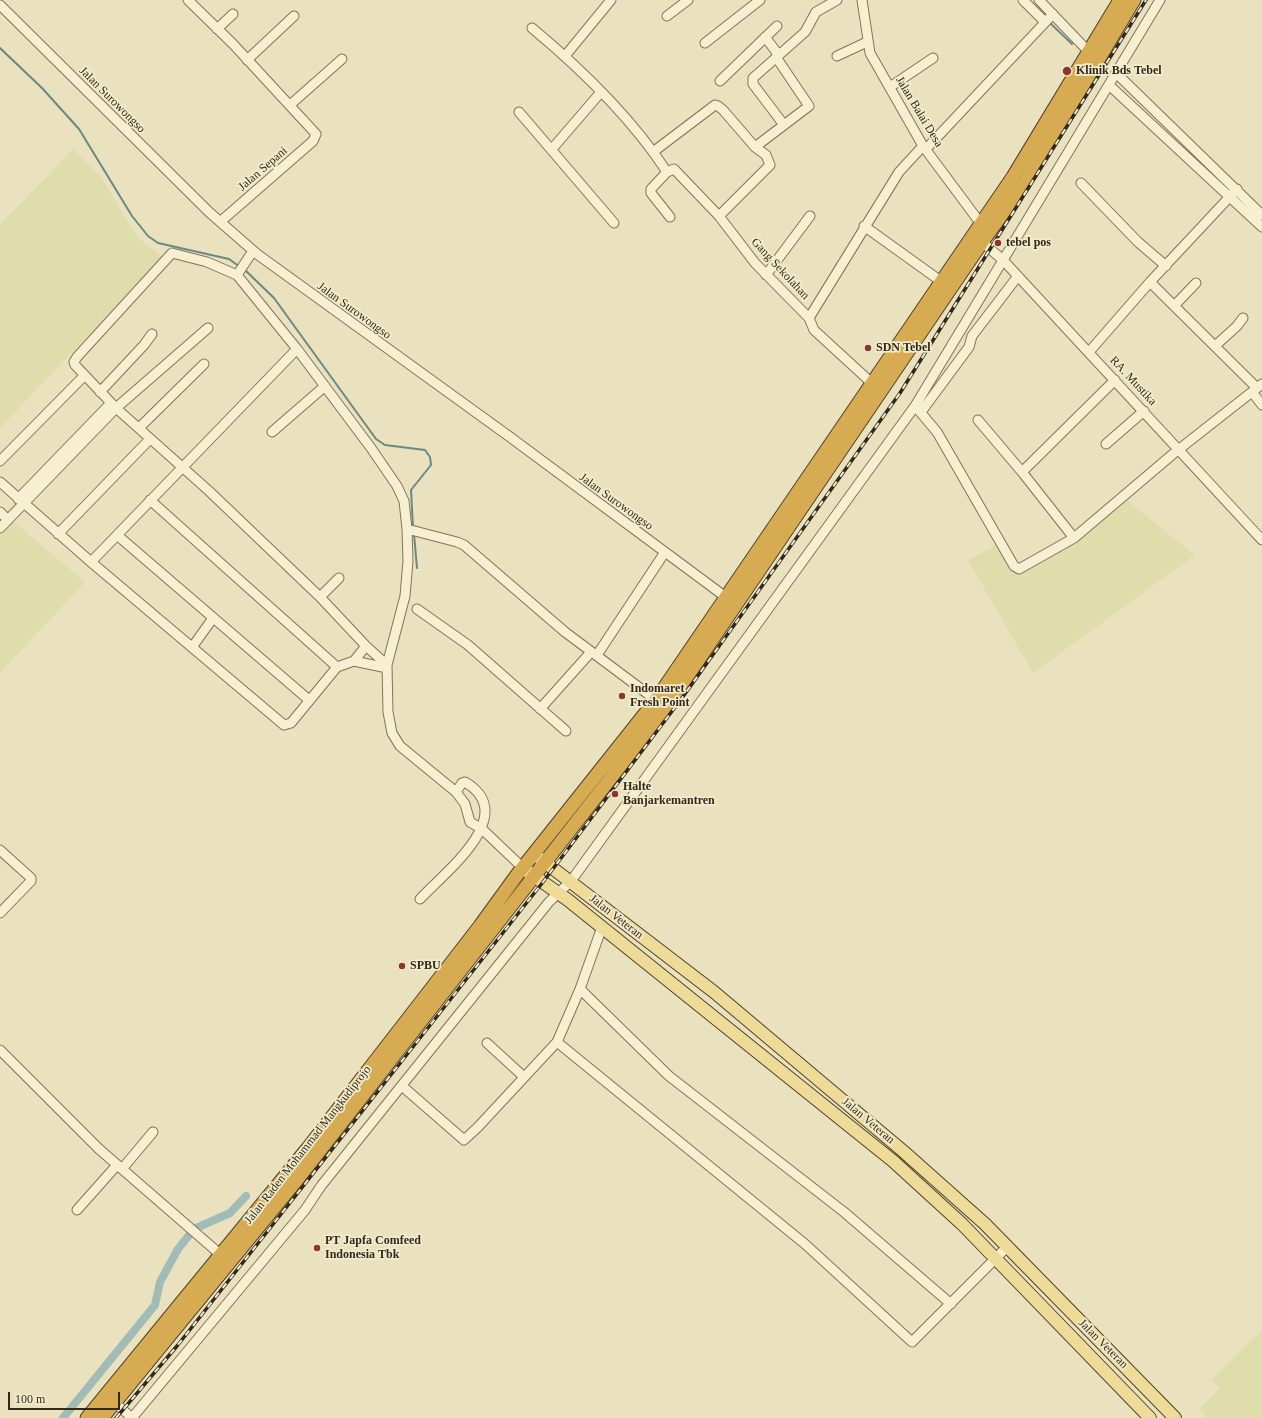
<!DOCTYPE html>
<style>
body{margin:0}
#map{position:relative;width:1262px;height:1418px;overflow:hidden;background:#eae2be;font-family:"Times New Roman",serif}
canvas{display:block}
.scale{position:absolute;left:8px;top:1392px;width:112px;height:18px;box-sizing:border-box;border:2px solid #32291c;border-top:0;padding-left:5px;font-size:12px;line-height:14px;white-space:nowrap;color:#32291c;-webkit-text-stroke:3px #f2eccd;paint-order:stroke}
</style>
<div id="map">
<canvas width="1262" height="1418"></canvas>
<div class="scale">100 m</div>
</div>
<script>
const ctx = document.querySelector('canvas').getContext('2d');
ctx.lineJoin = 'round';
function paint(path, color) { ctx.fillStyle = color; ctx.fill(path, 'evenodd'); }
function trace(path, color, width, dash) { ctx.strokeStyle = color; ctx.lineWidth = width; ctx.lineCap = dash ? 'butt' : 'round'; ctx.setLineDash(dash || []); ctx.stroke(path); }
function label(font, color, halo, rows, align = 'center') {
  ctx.font = font + ' "Times New Roman",serif'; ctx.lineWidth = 3.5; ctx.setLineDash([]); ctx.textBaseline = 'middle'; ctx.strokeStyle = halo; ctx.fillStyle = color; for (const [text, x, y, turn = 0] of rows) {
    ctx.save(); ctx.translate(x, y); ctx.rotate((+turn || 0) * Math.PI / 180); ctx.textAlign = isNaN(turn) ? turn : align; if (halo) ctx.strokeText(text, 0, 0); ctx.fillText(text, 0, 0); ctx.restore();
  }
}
paint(new Path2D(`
 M73 149 101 177 138 238 163 257 0 428V225Z
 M1123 497 1195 555 1033 673 968 560 1000 543 1015 569 1075 537Z
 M0 510 85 582 0 673Z
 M1262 1329V1418H1207L1199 1409 1220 1388 1211 1380Z`), '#dfddac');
trace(new Path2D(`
 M1049 22 1072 44
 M0 48 42 88 79 129 132 216 148 236 158 243 229 259 240 267
 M244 269 274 298 376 439 385 445 425 450 430 457 431 465 411 490 413 528
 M414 534 417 568`), '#6a8985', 2);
trace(new Path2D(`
 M63 1418 155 1305 160 1282 178 1249 194 1229 230 1213 246 1196`), '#a1bcb7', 8);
const minor = new Path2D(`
 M188 0 233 44 316 134 313 141 220 222
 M862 0 870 53 923 146 981 224
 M1023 0 1045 22
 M1039 0 1089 52
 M0 5 209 212 257 254 510 437 727 598
 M667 16 688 0
 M532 28C580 68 633 120 667 172L651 189V193L670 217
 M217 29 233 14
 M765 37 778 54
 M705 43 760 0
 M565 56 611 0
 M837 56 867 42
 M247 60 294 16
 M1116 73 1262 215
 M720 81 777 26
 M1109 85 1262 227
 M890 87 933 58
 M290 105 342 59
 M519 112 614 223
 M784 125 753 84V78L805 32 816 12 837 0
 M755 147 809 106 776 57
 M552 149 601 92
 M926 149 1053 14
 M653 152 715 105 718 106 723 110 755 147 766 155 770 165 719 216 755 263 809 318 814 330 875 386
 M667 172 674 169 719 216
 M1081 183 1138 242 1166 266
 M864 226 942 282
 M982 242 1003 260 1262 540
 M253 251 237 275 297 349 371 448 397 486 404 501 407 529 408 561 405 596 387 665 388 712 392 733 400 746 456 792 465 804 470 822 482 829 523 868
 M237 275 207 262 172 253 77 357 74 362 75 365 116 408 209 491 320 597 366 646 387 665
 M766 275 810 216
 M1150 282 1257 388
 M1174 306 1196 283
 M809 318 899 172 923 146
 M1215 346 1237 326 1243 318
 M1089 352 1150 282 1237 189
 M100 392 144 345 152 334
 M1252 392 1262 405
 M915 406 937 432 1014 566 1019 569 1074 538 1173 454 1262 384
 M921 412 969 347 972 336 1018 276
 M978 420 1022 472 1115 380
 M139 428 204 364
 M272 432 325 386
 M1106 444 1144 411
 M0 461 84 376
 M1022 472 1074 538
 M0 482 91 562 284 725 291 723 337 667 354 661 366 646
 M18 499 111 403
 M150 500 337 667
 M0 512 8 520
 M0 528 116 408 208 328
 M407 529 457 542 464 545 565 632 656 700
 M58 534 150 439
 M117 535 309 700
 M91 562 297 349
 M320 597 339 578
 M417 609 468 645 566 731
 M193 646 213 618
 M597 655 665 552
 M354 661 387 668
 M540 709 591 652
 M0 850 31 878V881L0 913
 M420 899C444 873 521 815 465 782L462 783 456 792
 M580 989 669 1076 844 1212 951 1304
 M557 1042 805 1244 912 1342 1007 1247
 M487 1043 524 1077
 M0 1050 99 1149 221 1255
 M402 1086 464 1140 478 1127 557 1042 580 989 602 927
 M122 1169 153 1132
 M77 1210 117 1165
 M111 1399 132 1418
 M132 1418 305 1210 321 1186 549 902 571 881 915 406 1160 0`);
const major = new Path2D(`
 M538 857 714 992 903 1151 985 1224 1175 1418
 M527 871 568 900 893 1161 962 1224 1150 1418`);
const highway = new Path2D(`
 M87 1418 308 1148 480 926 517 875 656 700 1013 177 1120 0
 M102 1418 296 1181 667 706 982 242 1024 184 1134 0`);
trace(minor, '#827358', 11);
trace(major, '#4f412d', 14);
trace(highway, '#4f412d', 15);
trace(minor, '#f6efd1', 9);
trace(major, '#eddb97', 12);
trace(highway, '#d6ab52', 13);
const rail = new Path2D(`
 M116 1418 177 1346 543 882 682 698 900 393 1146 0`);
trace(rail, '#32291c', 3.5);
trace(rail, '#f2eccd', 2, [6]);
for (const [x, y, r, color] of [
 [1067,71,5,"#8d362c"],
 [998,243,4,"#8d362c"],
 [868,348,4,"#8d362c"],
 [622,696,4,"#8d362c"],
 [615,794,4,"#8d362c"],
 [402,966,4,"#8d362c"],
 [317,1248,4,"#8d362c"]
]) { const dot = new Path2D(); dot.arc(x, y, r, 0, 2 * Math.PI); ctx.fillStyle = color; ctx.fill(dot); trace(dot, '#f2eccd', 1.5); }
label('bold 12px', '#32291c', '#f2eccd', [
 ["Klinik Bds Tebel",1076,71],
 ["tebel pos",1006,243],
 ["SDN Tebel",876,348],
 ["Indomaret",630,689],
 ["Fresh Point",630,703],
 ["Halte",623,787],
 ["Banjarkemantren",623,801],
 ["SPBU",410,966],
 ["PT Japfa Comfeed",325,1241],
 ["Indonesia Tbk",325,1255]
], 'left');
label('12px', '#32291c', '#f2eccd', [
 ["Jalan Surowongso",112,100,45],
 ["Jalan Balai Desa",919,112,59],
 ["Jalan Sepani",263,169,-41],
 ["Gang Sekolahan",780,269,47],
 ["Jalan Surowongso",354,311,36],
 ["RA. Mustika",1133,381,47],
 ["Jalan Surowongso",616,502,36],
 ["Jalan Veteran",616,917,38],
 ["Jalan Veteran",868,1121,40],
 ["Jalan Raden Mohammad Mangkudiprojo",308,1145,-52],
 ["Jalan Veteran",1103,1344,45]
]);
</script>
